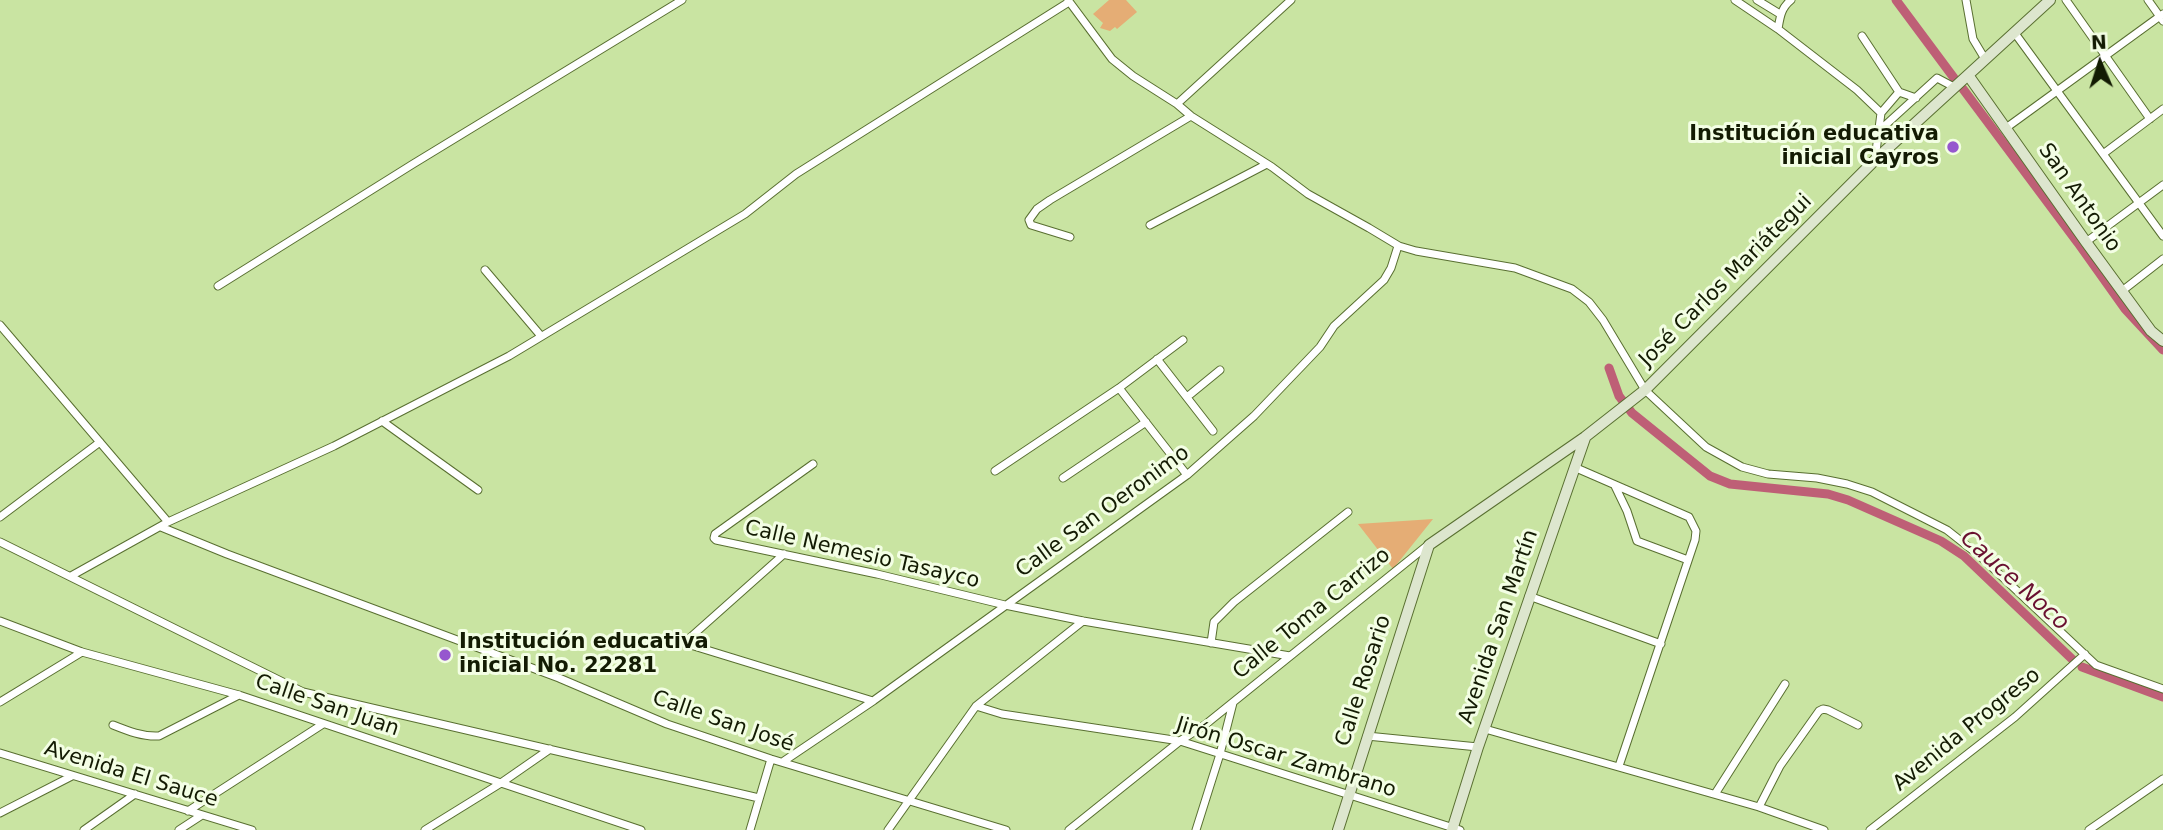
<!DOCTYPE html>
<meta charset="utf-8">
<style>
body{margin:0}
#map{position:relative;width:2163px;height:830px;overflow:hidden;background:#c9e4a2;font-family:"DejaVu Sans",sans-serif}
canvas{display:block}
.north{position:absolute;left:2065px;top:28px;width:70px;height:70px;-webkit-text-stroke:5px #f3fee4;paint-order:stroke;rotate:357deg;font-size:19px;font-weight:700;line-height:28px;text-align:center;color:#131b03}
.north::after{content:'';display:block;margin:auto;width:24px;height:32px;background:#131b03;clip-path:polygon(50% 0,100% 100%,50% 72%,0 100%)}
</style>
<div id="map">
<canvas width="2163" height="830"></canvas>
<div class="north">N</div>
</div>
<script>
const ctx = document.querySelector('canvas').getContext('2d');
ctx.lineJoin = 'round';
function paint(path, color) { ctx.fillStyle = color; ctx.fill(path, 'evenodd'); }
function trace(path, color, width, dash) { ctx.strokeStyle = color; ctx.lineWidth = width; ctx.lineCap = dash ? 'butt' : 'round'; ctx.setLineDash(dash || []); ctx.stroke(path); }
function label(font, color, halo, rows, align = 'center') {
  ctx.font = font + ' "DejaVu Sans",sans-serif'; ctx.lineWidth = 6; ctx.setLineDash([]); ctx.textBaseline = 'middle'; ctx.strokeStyle = halo; ctx.fillStyle = color; for (const [text, x, y, turn = 0] of rows) {
    ctx.save(); ctx.translate(x, y); ctx.rotate((+turn || 0) * Math.PI / 180); ctx.textAlign = isNaN(turn) ? turn : align; if (halo) ctx.strokeText(text, 0, 0); ctx.fillText(text, 0, 0); ctx.restore();
  }
}
paint(new Path2D(`
 M1109 0H1126L1137 12 1117 29 1115 27 1110 31 1100 28 1103 23 1093 14Z
 M1433 519 1393 569 1358 524Z`), '#e5ad75');
trace(new Path2D(`
 M1896 0 1954 78
 M1963 89 2078 243 2125 309 2163 350
 M1609 368 1619 396 1632 413 1710 476 1730 484 1828 494 1848 500 1941 541 1964 556 2073 660
 M2082 667 2163 697`), '#be5f76', 9);
const street = new Path2D(`
 M1068 0 1112 59 1133 76 1177 104 1191 116 1272 167 1308 194 1369 228 1399 246 1416 251 1515 268 1572 289 1589 302 1603 320 1645 390 1706 447 1742 467 1768 474 1817 478 1847 484 1872 492 1947 530 1980 556 2096 665 2163 689
 M1735 0 1778 29 1857 90 1881 113 1875 159
 M1757 0 1780 14
 M1966 0 1973 39 1985 59
 M2066 0 2150 119
 M2148 0 2163 21
 M1778 29C1780 17 1781 8 1791 0
 M2014 32 2163 236
 M1862 36 1899 92 1916 98
 M1177 104 1291 0
 M1881 113 1899 92
 M2006 128 2163 14
 M1880 130 1937 78 1954 87
 M2103 154 2163 109
 M1150 225 1267 164
 M1070 237 1031 225 1029 220 1037 209 1050 200 1191 116
 M2086 242 2163 185
 M485 270 541 336
 M218 286 413 164 682 0
 M2122 291 2163 259
 M0 325 168 522
 M1157 359 1213 431
 M1119 388 1187 475
 M1187 397 1220 370
 M382 421 478 490
 M813 464 715 534 714 538 716 540 877 574 1005 605 1083 621 1290 656
 M1574 467 1689 517 1696 531 1695 540 1619 766
 M995 471 1119 388 1183 340
 M1063 478 1146 422
 M1615 486 1627 511 1637 541 1688 560
 M0 517 100 442
 M161 527 227 554 559 678 667 724 771 759 1006 830
 M0 542 303 692 759 798
 M784 554 684 643 873 701
 M71 576 168 522 334 446 509 356 745 214 796 174 1069 2
 M1529 596 1661 644
 M0 621 82 652 239 695 641 830
 M1211 643 1214 622 1234 602 1348 512
 M0 702 82 652
 M976 706 1002 714 1180 741 1460 830
 M113 725C128 731 143 737 159 736L239 695
 M1485 729 1759 807 1824 830
 M1367 736 1478 747
 M0 753 252 830
 M784 761 873 701 1187 475 1254 416 1320 347 1334 326 1384 280 1391 268 1398 246
 M1715 794 1785 684
 M1759 807 1780 766 1819 711 1823 709 1828 710 1858 725
 M188 811 323 724
 M0 813 72 776
 M84 830 135 794
 M179 830 202 815
 M425 830 501 783 550 749
 M750 830 771 759
 M888 830 976 706 1083 621
 M1069 830 1180 741 1206 724 1428 545
 M1196 830 1220 754 1233 703
 M1870 830 2015 717 2085 654
 M2089 830 2163 779`);
const secondary = new Path2D(`
 M1968 75 2086 242 2151 331 2163 341
 M1338 830 1429 545 1585 437 1645 390 1875 160 2050 0
 M1452 830 1478 747 1585 438`);
trace(street, '#596f31', 9);
trace(secondary, '#596f31', 12);
trace(street, '#fff', 7);
trace(secondary, '#dde6ce', 10);
for (const [x, y, r, color] of [
 [1953,147,7,"#9657ce"],
 [445,655,7,"#9657ce"]
]) { const dot = new Path2D(); dot.arc(x, y, r, 0, 2 * Math.PI); ctx.fillStyle = color; ctx.fill(dot); trace(dot, '#f3fee4', 2.5); }
label('bold 21px', '#131b03', '#f3fee4', [
 ["Institución educativa",1939,135],
 ["inicial Cayros",1939,159],
 ["Institución educativa",459,643,"left"],
 ["inicial No. 22281",459,667,"left"]
], 'right');
label('21px', '#131b03', '#f3fee4', [
 ["San Antonio",2079,198,55],
 ["José Carlos Mariátegui",1726,281,-45],
 ["Calle San Oeronimo",1103,512,-36],
 ["Calle Nemesio Tasayco",862,555,13],
 ["Calle Toma Carrizo",1312,614,-39],
 ["Avenida San Martín",1499,627,-71],
 ["Calle Rosario",1364,681,-72],
 ["Calle San Juan",327,706,19],
 ["Calle San José",723,722,19],
 ["Avenida Progreso",1967,730,-39],
 ["Jirón Oscar Zambrano",1286,758,17],
 ["Avenida El Sauce",131,775,17]
]);
label('italic 23px', '#691030', '#f3fee4', [
 ["Cauce Noco",2014,581,42]
]);
</script>
